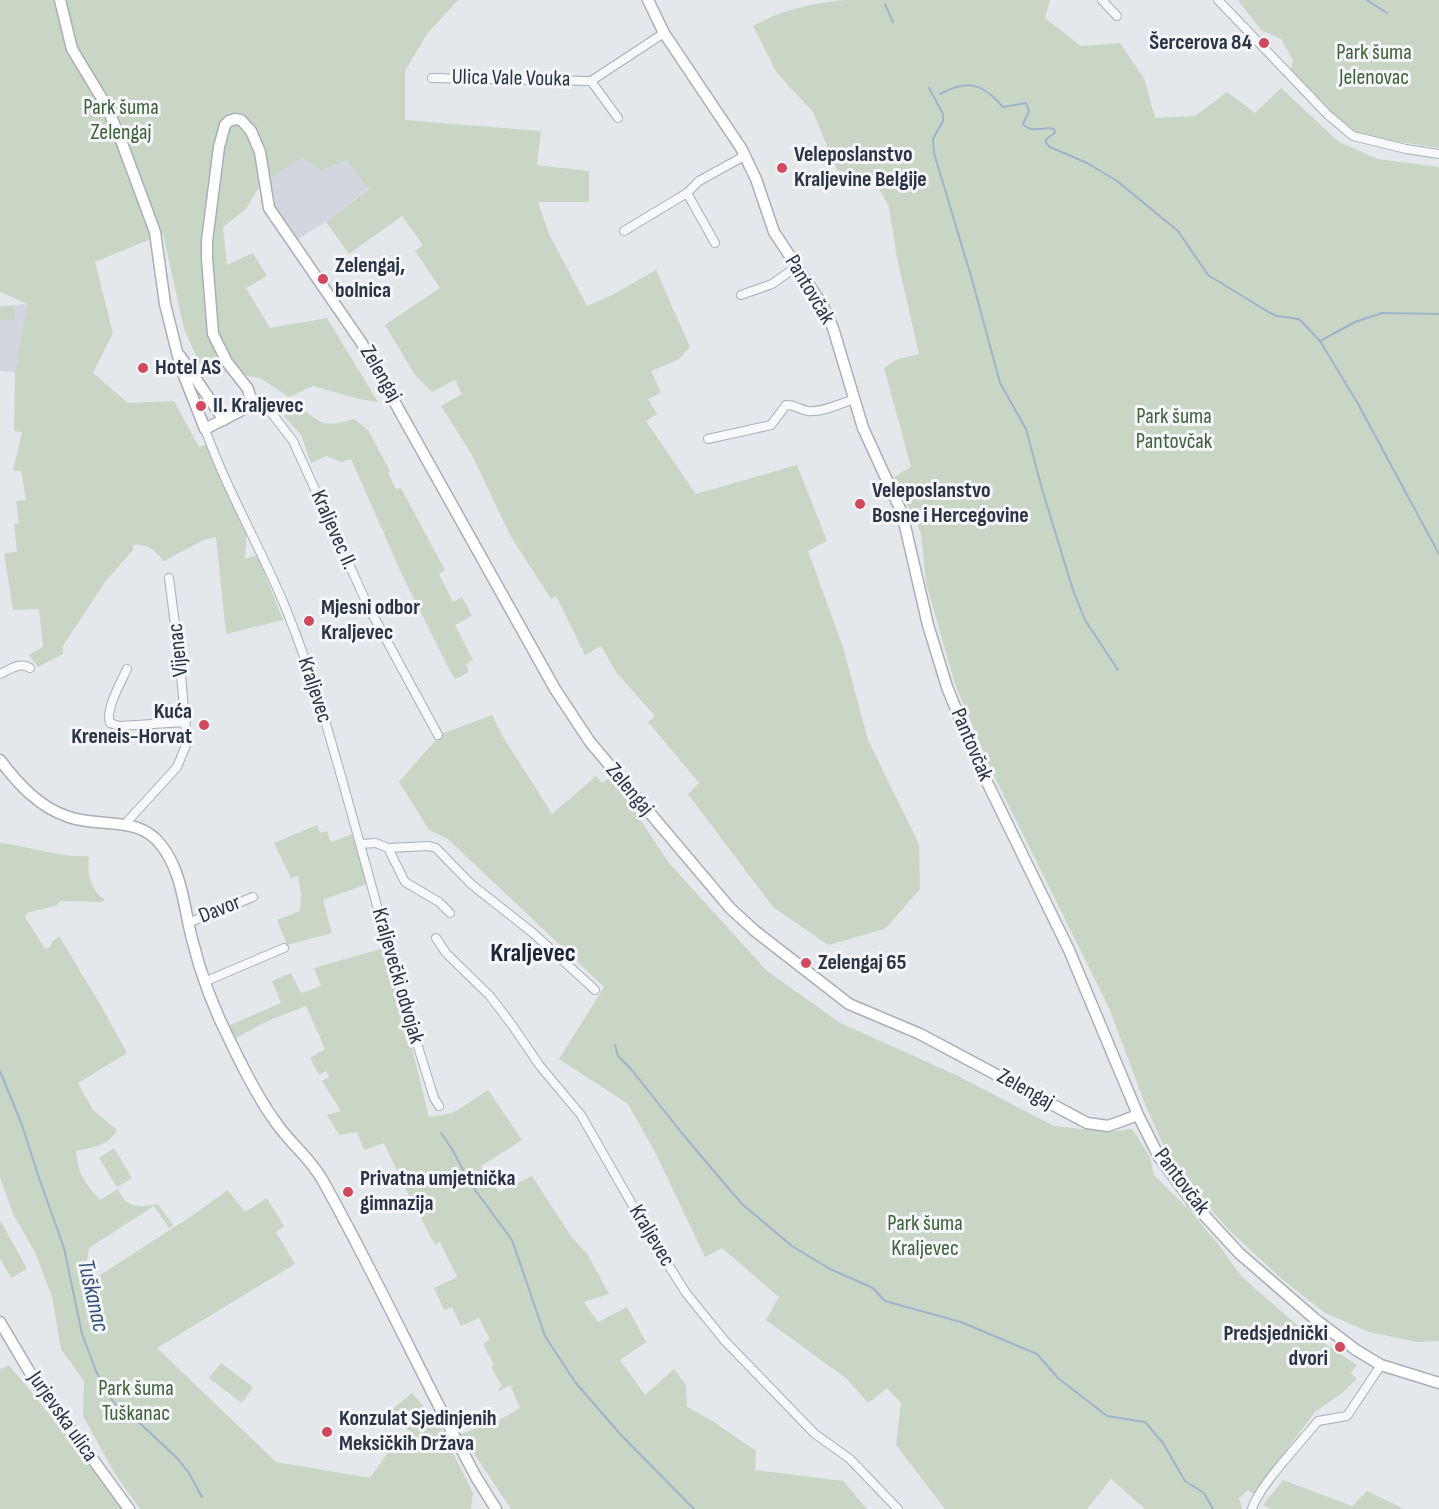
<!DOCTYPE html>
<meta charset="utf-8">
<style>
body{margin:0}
canvas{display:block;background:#e4e7ec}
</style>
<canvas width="1439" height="1509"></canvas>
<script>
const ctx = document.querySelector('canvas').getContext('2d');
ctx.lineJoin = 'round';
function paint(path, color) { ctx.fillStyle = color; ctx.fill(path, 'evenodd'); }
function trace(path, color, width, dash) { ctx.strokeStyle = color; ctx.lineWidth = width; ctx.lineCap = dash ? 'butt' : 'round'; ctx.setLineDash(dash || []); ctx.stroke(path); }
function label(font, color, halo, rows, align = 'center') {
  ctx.font = font + ' "Sofia Sans Condensed",sans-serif'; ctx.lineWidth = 6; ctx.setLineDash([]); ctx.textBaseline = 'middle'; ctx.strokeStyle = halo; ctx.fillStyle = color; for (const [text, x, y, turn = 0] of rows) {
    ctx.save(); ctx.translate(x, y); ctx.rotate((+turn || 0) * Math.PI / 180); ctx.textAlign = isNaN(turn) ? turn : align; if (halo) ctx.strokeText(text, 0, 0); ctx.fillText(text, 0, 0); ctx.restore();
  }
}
paint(new Path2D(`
 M301 158 322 169 346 159 369 188 326 222 296 240 273 202 269 179Z
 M27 304 15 372 0 371V306Z`), '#d2d6de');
paint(new Path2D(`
 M0 0H458L427 34 405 71V120L541 131 537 165 589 171V202H538L549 234 587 306 612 295 656 270 690 347 678 360 651 371 661 393 648 399 657 414 646 421 696 494 797 465 827 541 808 551 843 647 868 740 919 844 920 889 885 929 828 945 773 907 688 794 699 783 648 722 655 716 616 672 601 646 585 655 556 596 551 599 510 535 472 455 441 406 462 394 455 380 432 392 415 375 385 325 440 288 415 251 423 245 402 216 349 254 326 222 369 189 346 160 322 170 301 158 260 185 246 209 223 227 227 265 253 253 267 276 246 288 270 328 327 318 378 402 359 399 313 386 289 397 260 378 225 372 216 363 202 369 184 329 163 234 95 262 113 333 93 373 128 403 174 401 199 447 207 444 247 530 245 559 257 555 283 620 226 634 216 537 206 539 164 561C155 551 148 543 133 545V550L105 582 63 646V654L38 667 29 655 43 647 39 609 13 610 4 553 17 552 14 524 19 523 16 501 26 500 21 471H13L22 432 14 431 15 372 27 304 0 292Z
 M845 0H1050L1045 18 1081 46 1120 43 1144 78 1155 118 1195 116 1227 92 1255 113 1281 88 1339 142 1378 159 1439 167V1341L1417 1342 1369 1332 1325 1313 1283 1280 1234 1235 1194 1192 1166 1151 1145 1104 1109 1008 992 772 955 684 926 583 921 533 894 477 911 467 884 368 898 359 919 354 897 258 889 207 874 179 837 170 813 112 777 73 753 26C781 10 813 3 845 0Z
 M1238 0H1439V148L1356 135 1327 113 1290 73 1293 60 1281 39 1261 30Z
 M15 306 14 319 0 320V307Z
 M298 405C322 424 322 428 354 419L368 430 390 471 388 473 396 489 401 488 445 570 439 574 453 602 462 597 472 616 455 625 473 660 466 664 469 672 455 679 449 669 404 579 351 459 341 462 327 456 311 463 301 435 284 416Z
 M492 715 502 735 552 814 596 776 602 783 612 777 669 863 767 971 840 1023 954 1074 1054 1126 1109 1132 1132 1129 1150 1157 1154 1175 1192 1213 1218 1244 1242 1277 1297 1325 1357 1365 1351 1373 1357 1379 1342 1393 1315 1412 1253 1494 1248 1490 1239 1498 1242 1509H1145L1111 1479 1087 1509H945L896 1445 901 1403 887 1388 868 1403 847 1379 766 1320 779 1297 722 1248 705 1257 656 1154 628 1104 559 1059 604 987 448 839 429 830 399 782 441 734Z
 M317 825 320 833 327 831 331 842 352 834 367 884 323 900 332 933 287 945 277 920 300 911 301 894 298 876 291 878 274 843Z
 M0 843C29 846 59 858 88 856L89 858C87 876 90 888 105 900L101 902 60 901 57 905 27 913 25 917 45 949 50 947 52 942 59 936 104 1011 127 1053 78 1083 93 1110 117 1130C107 1147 94 1147 76 1151 78 1174 85 1183 100 1200L118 1189C120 1193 123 1200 127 1202 134 1208 150 1206 158 1204L173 1225 169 1228 154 1206 89 1248 83 1286 190 1217 228 1190 245 1212 267 1198 284 1226 276 1232 295 1264 157 1348 276 1462 370 1478 387 1454 411 1432 386 1414 412 1393 440 1426 473 1493 471 1509H140L115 1474 83 1416 84 1381 61 1349 52 1297 35 1252 13 1214 0 1177Z
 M387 947 429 1117 453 1113 488 1090 522 1140 481 1166 499 1192 532 1176 571 1236 588 1255 609 1294 584 1302 598 1322 627 1307 646 1342 620 1360 645 1395 674 1369 686 1385 687 1407 711 1420 756 1451 755 1470 843 1481 867 1509H511L461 1434 497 1421 520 1408 510 1385 499 1391 498 1389 502 1386 491 1367 494 1365 483 1344 490 1339 479 1318 461 1326 452 1307 444 1310 434 1288 457 1277 440 1242 435 1245 408 1194 384 1143 364 1150 357 1132 339 1135 327 1115 341 1111 322 1081 329 1077 326 1071 319 1075 310 1058 325 1049 306 1006 270 1020 236 1038 230 1025 281 1003 272 981 291 973 301 993 321 986 314 968Z
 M114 1148 132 1178 117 1187 99 1158Z
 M0 1220 27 1269 11 1278 0 1258Z
 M221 1363 253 1387 242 1403 209 1378Z
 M9 1365 91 1465 123 1509H0V1369Z
 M1283 1480 1352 1506 1367 1491 1404 1509H1271L1263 1505Z`), '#c9d6c5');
trace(new Path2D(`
 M1367 0 1387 13
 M885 4 893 22
 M929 88 943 114V121L933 139 934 153 973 283 1000 383 1026 429 1042 489 1073 590 1085 620 1118 670
 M940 94C968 79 982 83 1003 107L1026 103 1029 111 1023 124C1031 134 1043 126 1054 129L1055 133 1046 139V143L1050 147 1087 163 1117 181 1178 231 1208 275 1270 313 1277 316 1299 319 1320 341 1357 402 1439 554
 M1320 341 1355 322 1382 313 1439 314
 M615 1045 618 1056 631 1069 685 1137 742 1204 792 1246 830 1269 873 1288 885 1301 961 1322 1037 1354 1058 1378 1107 1416 1145 1422 1163 1443 1185 1481 1204 1493 1213 1509
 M0 1071 22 1125 38 1175 64 1248 82 1334 96 1371 113 1402 144 1427 178 1459 189 1473 202 1497
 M441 1133 452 1149 470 1183 512 1240 545 1336 575 1382 621 1435 694 1509`), '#9fb4cc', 2);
const street = new Path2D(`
 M1102 0 1117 16
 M1218 0 1328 115 1353 136 1406 149 1439 154
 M432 78 591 81 664 33
 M591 81 618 118
 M624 231 687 193
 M715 243 687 193 699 181 746 155
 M741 295 772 284 796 267
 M251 397 261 402 270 411 293 441 368 606 438 735
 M205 429C227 491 261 548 286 609 317 685 338 765 360 844L376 843 388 848 405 882 439 902 450 913
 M708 439 771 425 786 405C794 404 800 410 808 411 822 413 841 403 855 399
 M127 669C121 682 105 710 110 723L119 726 186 722
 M0 674C9 670 21 661 30 668
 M125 824 177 767 187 743 180 663 169 578
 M360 844 400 989 434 1098 439 1106
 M388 848 429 846 436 848 471 884 533 933 595 990
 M188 923 253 897
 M436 938 446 953 490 996 512 1025 540 1066 581 1115 649 1234 686 1293 725 1341 815 1434 850 1459 898 1509
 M204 982 284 948
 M1252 1509C1258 1487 1302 1441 1318 1421L1347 1416 1381 1365`);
const secondary = new Path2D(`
 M60 0 72 49 107 107 122 143 155 232 165 304 181 368 205 429 244 409 251 401 248 389 227 362 213 334 207 258V241L219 147 225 125 229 121 235 119 241 120 251 131 260 152 269 208 361 342 555 689 590 742 730 908 755 931 849 1004 920 1034 1087 1123 1108 1126 1138 1115
 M648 0 664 33 741 148 756 179 774 232 823 306 833 328 863 428 902 513 928 625 947 687 964 729 985 778 1069 950 1138 1115 1159 1157 1193 1203 1239 1253 1315 1319 1356 1350 1381 1365 1439 1383
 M180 356 224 420
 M0 760C18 784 40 808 69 817 100 828 139 815 161 845 182 871 184 908 192 939 201 976 215 1012 232 1045 245 1072 259 1100 277 1124 291 1144 311 1159 323 1181 370 1265 411 1353 456 1439L476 1477 496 1509
 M0 1322 32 1376 129 1509`);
trace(street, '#a9aeb7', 10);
trace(secondary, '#a9aeb7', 13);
trace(street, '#f7f8fa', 8);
trace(secondary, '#fff', 10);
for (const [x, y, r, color] of [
 [1264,43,6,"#d1495b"],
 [782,168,6,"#d1495b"],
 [323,279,6,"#d1495b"],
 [143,368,6,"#d1495b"],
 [201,406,6,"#d1495b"],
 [860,504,6,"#d1495b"],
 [309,621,6,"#d1495b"],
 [204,725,6,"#d1495b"],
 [806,963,6,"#d1495b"],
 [348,1192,6,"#d1495b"],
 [1340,1347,6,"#d1495b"],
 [327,1432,6,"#d1495b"]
]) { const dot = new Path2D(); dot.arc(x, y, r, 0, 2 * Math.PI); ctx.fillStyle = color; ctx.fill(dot); trace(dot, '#f4f6f9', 2); }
label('bold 22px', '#2b3445', '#f4f6f9', [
 ["Šercerova 84",1252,43,"right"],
 ["Veleposlanstvo",794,155],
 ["Kraljevine Belgije",794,180],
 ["Zelengaj,",335,266],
 ["bolnica",335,291],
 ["Hotel AS",155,368],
 ["II. Kraljevec",213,406],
 ["Veleposlanstvo",872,491],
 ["Bosne i Hercegovine",872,516],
 ["Mjesni odbor",321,608],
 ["Kraljevec",321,633],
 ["Kuća",192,712,"right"],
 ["Kreneis-Horvat",192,737,"right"],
 ["Zelengaj 65",818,963],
 ["Privatna umjetnička",360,1179],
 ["gimnazija",360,1204],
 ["Predsjednički",1328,1334,"right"],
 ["dvori",1328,1359,"right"],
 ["Konzulat Sjedinjenih",339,1419],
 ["Meksičkih Država",339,1444]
], 'left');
label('22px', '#3f6138', '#f4f6f9', [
 ["Park šuma",1374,53],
 ["Jelenovac",1374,78],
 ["Park šuma",121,108],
 ["Zelengaj",121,133],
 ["Park šuma",1174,417],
 ["Pantovčak",1174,442],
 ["Park šuma",925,1224],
 ["Kraljevec",925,1249],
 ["Park šuma",136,1389],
 ["Tuškanac",136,1414]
]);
label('22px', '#2b3445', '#f4f6f9', [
 ["Ulica Vale Vouka",511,79,1],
 ["Pantovčak",809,290,59],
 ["Zelengaj",380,374,60],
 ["Kraljevec II.",333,530,66],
 ["Vijenac",179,650,-96],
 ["Kraljevec",314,690,72],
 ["Pantovčak",971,745,67],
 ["Zelengaj",629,790,50],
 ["Davor",220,910,-22],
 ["Kraljevečki odvojak",397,976,74],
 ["Zelengaj",1025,1090,29],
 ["Pantovčak",1181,1182,53],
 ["Kraljevec",651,1236,59],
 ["Jurjevska ulica",62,1417,55]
]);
label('italic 24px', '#34527a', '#f4f6f9', [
 ["Tuškanac",92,1296,77]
]);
label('bold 26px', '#1d2536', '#f4f6f9', [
 ["Kraljevec",533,954]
]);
</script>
